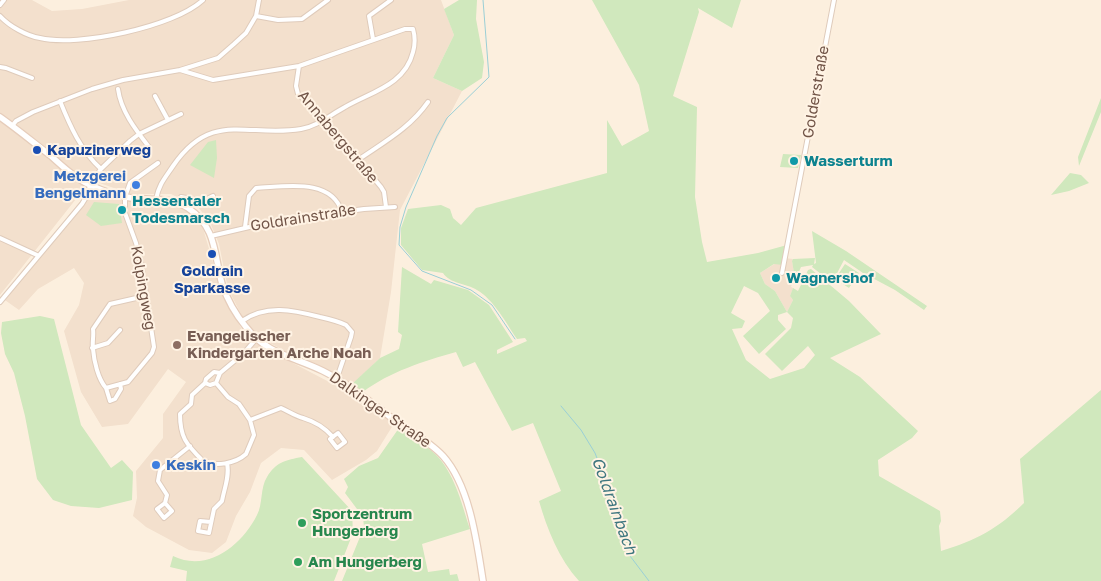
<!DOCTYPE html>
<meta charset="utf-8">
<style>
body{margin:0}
canvas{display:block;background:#fcefde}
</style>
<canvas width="1101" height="581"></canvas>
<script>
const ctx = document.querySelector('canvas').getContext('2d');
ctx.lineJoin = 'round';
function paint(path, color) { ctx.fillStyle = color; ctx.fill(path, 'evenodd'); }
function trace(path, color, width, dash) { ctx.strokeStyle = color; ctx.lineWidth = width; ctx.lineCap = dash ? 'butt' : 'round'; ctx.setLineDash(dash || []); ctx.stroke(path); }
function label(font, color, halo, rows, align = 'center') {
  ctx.font = font + ' "Golos Text",sans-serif'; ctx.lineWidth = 4; ctx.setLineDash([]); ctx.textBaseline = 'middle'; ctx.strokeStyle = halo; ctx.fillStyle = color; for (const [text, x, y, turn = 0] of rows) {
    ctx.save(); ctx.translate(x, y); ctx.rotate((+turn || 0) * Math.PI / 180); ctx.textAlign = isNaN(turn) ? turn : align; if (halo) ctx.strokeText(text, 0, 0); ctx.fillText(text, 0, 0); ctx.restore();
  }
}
paint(new Path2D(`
 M0 0H32L52 11 82 9 129 0H441L454 35 433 78 462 91 400 210 391 292 380 358 351 386 251 333 228 289 219 244 210 222 198 207 171 194H131L91 180 0 295Z
 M91 188 129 199 161 200 177 204 193 213 202 225 222 293 247 339 377 407 395 422 377 451 366 460 332 480 304 450 281 448 261 463 250 492 236 516 226 542 212 553 189 550 146 527 133 516 137 498 136 471 163 438V414L186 382 168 369 128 424 102 427 81 392 64 331 79 305 84 283 74 268 38 289 19 310 2 298Z
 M784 258 793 259 792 261 794 273 787 276 793 281 791 287 793 288 790 296 793 300 787 312 775 291 765 284 760 273Z`), '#f3e0cd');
paint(new Path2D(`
 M459 0H477L476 19 484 62 482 78 462 91 433 78 454 35 444 9Z
 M592 0H741L732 28 698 8 699 12 673 96 697 107 695 197 702 242 707 262 758 253 787 245 783 265 774 264 760 273 765 284 775 291 787 312 793 300 790 296 793 288 798 291 808 270 811 269 849 301 881 334 830 358 860 377 918 431 912 438 878 460 879 476 940 511 941 521 939 526 941 551C975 541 999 528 1024 503L1020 459 1101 390V581H579C559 559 547 529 539 501L561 491 533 423 512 431 475 362 463 367 456 352C424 361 389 372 363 392L352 384 380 358 399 349 402 335 398 332 402 267 431 284 434 280 468 290 489 305 513 342 497 350V354L527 341 525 338 517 339C506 323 494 300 477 290 466 283 450 284 443 273L422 270 401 245V228L408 209 441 205 450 209 453 218 461 225 476 208 607 173V120L622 146 649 131 639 85ZM744 286 758 293 770 311 743 336 759 354 786 329 778 320V315L787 312 793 318 791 328 765 354 782 371 808 346 815 355 804 368 770 379 746 360 732 329 742 328 745 321 731 313Z
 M1101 98V112L1079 166 1078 157Z
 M216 140 217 158 214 178 190 165 208 142Z
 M783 154 801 155 798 168 780 167Z
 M1070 173 1081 175 1089 183 1069 191 1051 195Z
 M94 202 119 204 122 223 101 226 86 215Z
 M812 231 846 251 927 306 924 310 895 290 863 273 844 260 835 277 830 281 812 267 813 265 801 267 795 281H793L787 276 788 274 794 273 792 261 793 259 815 258 814 264 816 263Z
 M845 264 859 273 849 288 835 279Z
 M40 316 54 319 81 425 111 468 122 460 133 472 132 500 99 508 71 506 53 500 37 479 25 416 14 373 5 354 1 333 2 322Z
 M399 428C411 437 430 447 439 458 456 478 462 505 470 529L422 544 428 572 449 569 450 575 457 574 459 581H342L364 527 363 517 345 493 348 487 344 479 359 466 378 458Z
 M302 457 352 511 353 533 334 581H186L187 571 170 567 173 556C208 573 242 545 257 515 263 504 260 488 267 477 276 462 286 460 302 457Z`), '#d0e8bd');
trace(new Path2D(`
 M483 0 489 77 447 118 437 136 406 207 400 227 399 245 422 271 471 290 492 305 515 339
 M561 406 581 430 595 453 617 510 627 552 649 581`), '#9acfd6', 1);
const street = new Path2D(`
 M0 5 4 0
 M0 16C9 26 27 36 40 38 78 47 174 27 203 0
 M256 16 278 20 302 19 328 0
 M373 39 369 16 391 0
 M299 66 296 86 298 94 318 112 381 187 384 192 386 207
 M0 67 6 68 32 78
 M180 70 218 58 234 44 246 33 256 16 259 0
 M118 89C121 111 135 129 149 147
 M155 96 168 120
 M60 101C70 126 81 151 101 169
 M12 126 16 121 33 112 92 89 123 80 180 70 213 80 299 66 405 29H413C415 36 415 45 413 52 405 85 371 92 345 107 330 115 318 126 301 129 248 138 212 109 173 166 165 178 159 184 156 199
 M358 160C384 142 410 128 428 102
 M178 202 181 197 203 201 213 196
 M245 227 249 196 256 188C284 187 331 177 342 212
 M211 236 275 221 364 209 395 207
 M0 238 37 255
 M782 273 834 0
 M0 302 82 204 88 194 90 185 101 169 130 141 139 134 181 114
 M242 321C266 304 293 310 320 317 329 319 338 321 346 325L352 332 351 337 337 378
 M92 348 108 343 120 330
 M214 372 220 373 216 383 210 385 205 383 206 379Z
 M220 373 244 353 256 339
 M205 383 192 395 191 404 180 414C180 437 186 444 202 460 215 468 236 463 246 454L254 435 250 420 239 404 228 397 216 383
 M120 384 121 389 115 399 110 401 106 388 128 382 152 353 154 347 141 262 136 243 125 213V197L130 183 158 163
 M106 388C98 379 94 361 93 349 92 342 94 336 93 329L110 304 145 296
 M250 420 281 408C288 411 295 416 303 418 316 422 324 427 333 437
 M338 433 345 442 337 448 330 439Z
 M165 503 172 511 164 518 157 509 165 503 167 495 158 481 160 470 190 446
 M211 522 200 521 198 531 209 533 214 509 222 501C224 489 230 476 227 463`);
const secondary = new Path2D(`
 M0 117C17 129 34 143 51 156 63 167 75 178 90 185 101 190 114 195 126 197 147 202 169 195 188 208 217 227 214 255 222 284 227 299 236 315 246 327 266 354 295 357 323 371 347 383 368 400 389 416 406 429 428 440 443 456 470 486 477 543 483 581`);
trace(street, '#dfcbbb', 6);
trace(secondary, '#e6cdbb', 8);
trace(street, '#fff', 4);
trace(secondary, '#fff', 5.5);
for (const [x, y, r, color] of [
 [37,150,5,"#1a4fb4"],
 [794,161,5,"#0f9aa8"],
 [136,185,5,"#3f7fe0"],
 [122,210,5,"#0f9aa8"],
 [212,254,5,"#1a4fb4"],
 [776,278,5,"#0f9aa8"],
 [177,345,5,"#8d6e63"],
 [156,465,5,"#3f7fe0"],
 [302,523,5,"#2e9e5b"],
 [298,562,5,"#2e9e5b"]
]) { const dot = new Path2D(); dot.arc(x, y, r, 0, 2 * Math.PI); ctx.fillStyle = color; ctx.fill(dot); trace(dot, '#fff3e4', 2); }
label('15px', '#715447', '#fff3e4', [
 ["Golderstraße",816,92,-80],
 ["Annabergstraße",338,137,50],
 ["Goldrainstraße",303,218,-9],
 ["Kolpingweg",143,288,80],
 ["Dalkinger Straße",380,410,35]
]);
label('bold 15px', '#164399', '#fff3e4', [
 ["Kapuzinerweg",47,150],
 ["Goldrain",212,271,"center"],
 ["Sparkasse",212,288,"center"]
], 'left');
label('bold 15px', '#0d838f', '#fff3e4', [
 ["Wasserturm",804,161],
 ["Hessentaler",132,201],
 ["Todesmarsch",132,218],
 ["Wagnershof",786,278]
], 'left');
label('bold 15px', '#366cbe', '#fff3e4', [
 ["Metzgerei",126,176],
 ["Bengelmann",126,193],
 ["Keskin",166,465,"left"]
], 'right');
label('bold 15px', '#785e54', '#fff3e4', [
 ["Evangelischer",187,336],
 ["Kindergarten Arche Noah",187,353]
], 'left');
label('bold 15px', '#27864d', '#fff3e4', [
 ["Sportzentrum",312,514],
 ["Hungerberg",312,531],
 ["Am Hungerberg",308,562]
], 'left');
label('italic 16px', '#3e767f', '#fff3e4', [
 ["Goldrainbach",614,506,70]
]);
</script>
